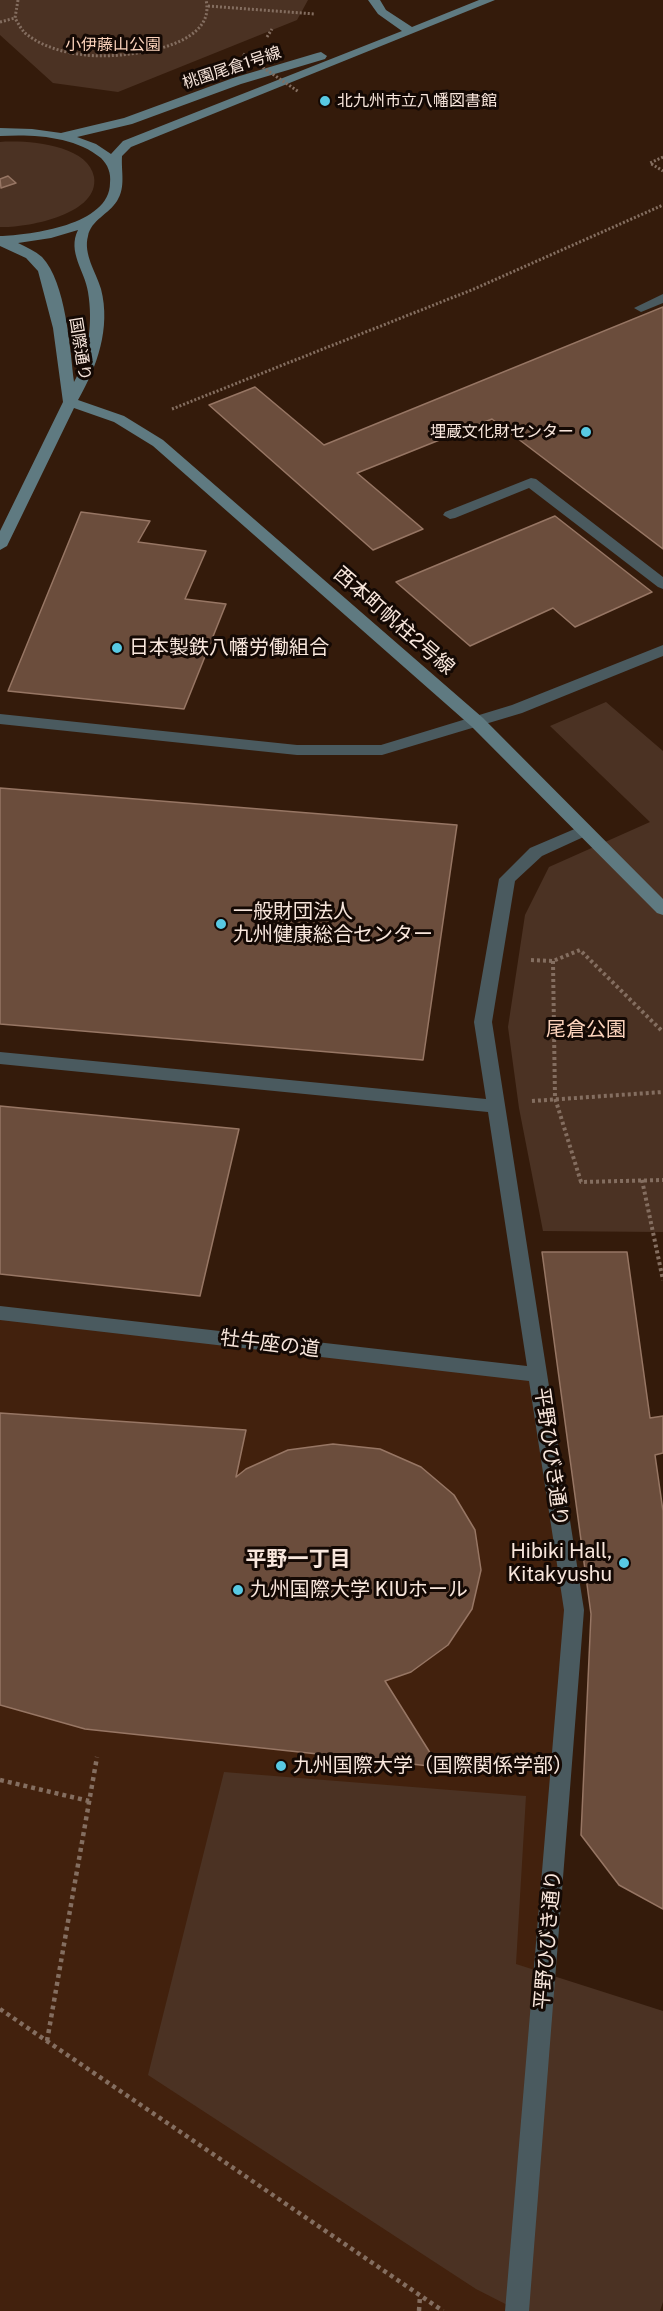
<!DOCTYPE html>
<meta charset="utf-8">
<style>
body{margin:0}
canvas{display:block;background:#341b0b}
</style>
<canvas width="663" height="2311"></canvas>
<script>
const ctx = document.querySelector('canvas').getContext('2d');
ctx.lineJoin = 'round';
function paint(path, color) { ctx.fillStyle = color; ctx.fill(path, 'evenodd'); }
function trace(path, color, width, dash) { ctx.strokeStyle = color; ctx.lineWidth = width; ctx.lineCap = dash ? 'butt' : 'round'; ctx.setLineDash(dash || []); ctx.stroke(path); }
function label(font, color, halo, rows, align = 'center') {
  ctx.font = font + ' "Public Sans","Noto Sans JP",sans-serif'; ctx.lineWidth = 6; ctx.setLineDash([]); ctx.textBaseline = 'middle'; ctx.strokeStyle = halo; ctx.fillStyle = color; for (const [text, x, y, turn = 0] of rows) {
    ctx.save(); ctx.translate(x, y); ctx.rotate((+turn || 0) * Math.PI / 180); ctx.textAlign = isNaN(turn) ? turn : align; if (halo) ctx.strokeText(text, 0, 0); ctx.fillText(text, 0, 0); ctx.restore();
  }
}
paint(new Path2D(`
 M0 1313 539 1375 574 1610 517 2311H0Z`), '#42210d');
paint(new Path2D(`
 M0 0H308L297 20 118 92 53 83 0 35Z
 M0 142C26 140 88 144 94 177 100 215 25 228 0 227Z
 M606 702 663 751V1232L543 1231 519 1108 508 1027 525 915 549 867 650 822 550 726Z
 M224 1772 526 1796 516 1964 663 2011V2302L660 2311H519L476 2289 148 2075Z`), '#4b3223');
const building = new Path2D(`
 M8 176 16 183 1 188 0 179Z
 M663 307V549L492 419 357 473 423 529 373 550 209 405 255 387 324 445Z
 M81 512 150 521 138 542 206 551 185 599 226 604 184 709 8 691Z
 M555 516 652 592 575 627 553 608 470 646 396 582Z
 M0 788 457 825 423 1060 0 1024Z
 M0 1106 239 1129 200 1296 0 1274Z
 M542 1252H627L650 1418 663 1416V1453L655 1455 663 1511V1909L619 1885 581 1835 591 1614Z
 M0 1413 246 1430 236 1477 246 1469 288 1450 333 1444 380 1449 421 1467 454 1495 475 1530 481 1570 472 1609 448 1645 411 1672 385 1681 439 1767 85 1729 0 1705Z`);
paint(building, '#6b4d3c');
trace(building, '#977664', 1.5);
trace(new Path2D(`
 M18 0 15 18C18 23 21 29 25 33 42 47 65 53 86 55 117 59 218 50 206 0
 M208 6 315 14
 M0 22 15 18
 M267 37 272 29
 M663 157 650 163 663 171
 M172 409 474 289 663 205`), '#846e60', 3, [2, 2]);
trace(new Path2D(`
 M531 960 553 961 580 950 663 1032
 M553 961 555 1098 581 1182 663 1180
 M532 1101 663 1092
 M642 1180 663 1280`), '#846e60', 4, [3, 3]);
trace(new Path2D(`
 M0 1780 89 1801
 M0 2009 443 2311
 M47 2041 97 1757
 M419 2311 420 2296`), '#846e60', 4.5, [4, 4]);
paint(new Path2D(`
 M663 294V303L641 312 634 308Z
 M531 478 536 479 663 577V589L658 587 529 488 455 518 450 519 443 515 445 512Z
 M584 825 590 826 592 830 590 834 542 856 515 881 492 1022 584 1610 529 2311H505L564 1610 529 1381 0 1320V1306L527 1366 488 1112 0 1064V1052L486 1099 474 1022 499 879 530 848Z`), '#4a5a5f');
paint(new Path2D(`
 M663 645V656L522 713 382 755H297L0 724V714L297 745H381L512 705Z`), '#4a5a5f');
paint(new Path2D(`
 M368 0H380L386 10 412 27 479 0H495L131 147 122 156C121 172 126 187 117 201 109 214 91 220 88 236 83 254 96 272 101 289 111 328 97 367 78 400L124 416 163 440 483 718 663 899V915L657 913 471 726 153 446 114 422 74 408 7 546 0 550V531L63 402 53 328 38 271 26 258 0 246V236C31 235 110 225 110 183 111 173 108 165 101 158 75 136 32 134 0 136V128L32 129 61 133 124 118 233 78 317 53 321 52 327 56 325 59 241 84 132 124 77 137 96 144 111 154 123 141 402 31 378 14ZM78 230C67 252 85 271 88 292 93 322 89 356 74 382 70 349 66 282 42 257 35 251 26 247 18 243L51 238Z`), '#5f7a81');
trace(new Path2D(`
 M243 54 299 92`), '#846e60', 3, [2, 2]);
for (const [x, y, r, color] of [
 [325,101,6,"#58c9e3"],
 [586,432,6,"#58c9e3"],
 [117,648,6,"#58c9e3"],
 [221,924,6,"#58c9e3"],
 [624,1563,6,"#58c9e3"],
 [238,1590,6,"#58c9e3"],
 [281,1766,6,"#58c9e3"]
]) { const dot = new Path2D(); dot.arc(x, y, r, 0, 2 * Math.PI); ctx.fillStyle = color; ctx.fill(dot); trace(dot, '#140904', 2); }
label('16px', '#fcd3bc', '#140904', [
 ["小伊藤山公園",113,45]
]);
label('16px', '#f8e6dc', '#140904', [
 ["桃園尾倉1号線",232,68,-18],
 ["国際通り",80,349,81]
]);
label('16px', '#f8e6dc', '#140904', [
 ["北九州市立八幡図書館",337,101],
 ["埋蔵文化財センター",574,432,"right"]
], 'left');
label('20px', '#f8e6dc', '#140904', [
 ["西本町帆柱2号線",394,621,41],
 ["牡牛座の道",270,1344,7],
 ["平野ひびき通り",551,1457,82],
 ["平野ひびき通り",548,1940,-85]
]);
label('20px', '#f8e6dc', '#140904', [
 ["日本製鉄八幡労働組合",129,648],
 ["一般財団法人",233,912],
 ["九州健康総合センター",233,935],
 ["Hibiki Hall,",612,1552,"right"],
 ["Kitakyushu",612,1575,"right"],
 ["九州国際大学 KIUホール",250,1590],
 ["九州国際大学（国際関係学部）",293,1766]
], 'left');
label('20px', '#fcd3bc', '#140904', [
 ["尾倉公園",586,1030]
]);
label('bold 21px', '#f8e6dc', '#140904', [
 ["平野一丁目",298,1560]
]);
</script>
